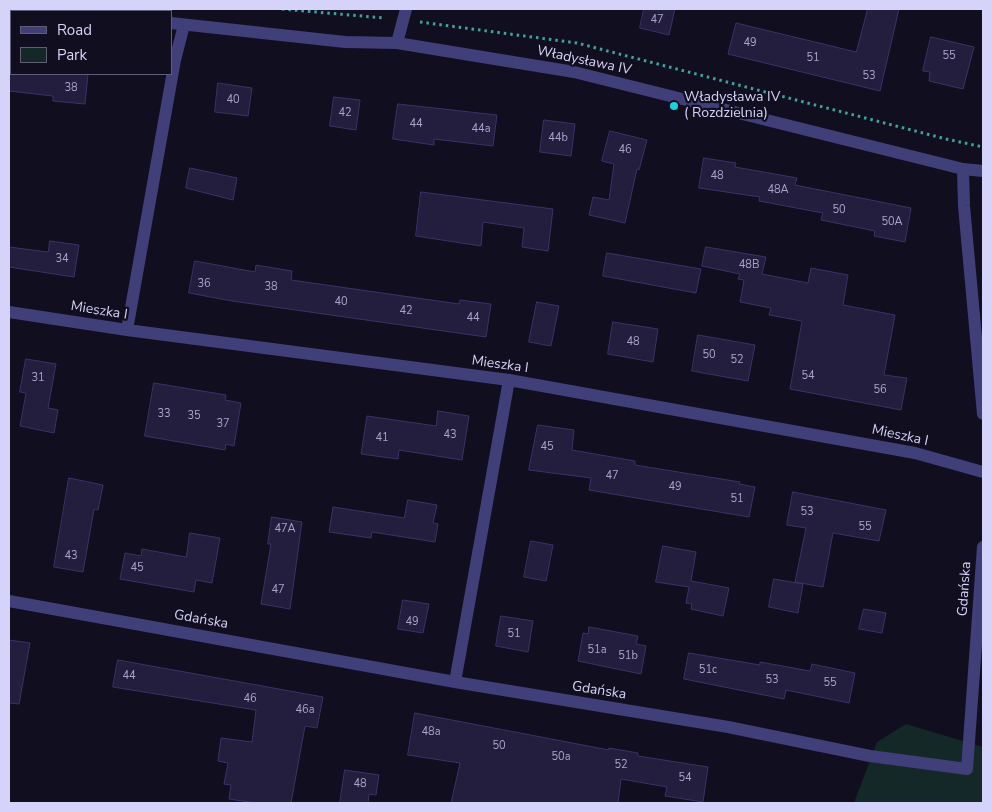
<!DOCTYPE html>
<meta charset="utf-8">
<style>
body{margin:0}
#map{position:relative;width:992px;height:812px;overflow:hidden;background:#110f1f;font-family:"Nunito Sans",sans-serif}
canvas{display:block}
.frame{position:absolute;inset:0;border:10px solid #d6d3fa;pointer-events:none}
.legend{position:absolute;left:10px;top:10px;width:162px;height:65px;box-sizing:border-box;background:#110f1f;border:1px solid #605d77;margin:0;padding:6px 9px;list-style:none;font-size:15px;color:#d6d3fa}
.legend li{display:flex;align-items:center;gap:10px;height:25px}
.legend b{width:25px;border:1px solid #605d77}
</style>
<div id="map">
<canvas width="992" height="812"></canvas>
<div class="frame"></div>
<ul class="legend">
<li><b style="height:6px;background:#403f79"></b>Road</li>
<li><b style="height:14px;background:#132827"></b>Park</li>
</ul>
</div>
<script>
const ctx = document.querySelector('canvas').getContext('2d');
ctx.lineJoin = 'round';
function paint(path, color) { ctx.fillStyle = color; ctx.fill(path, 'evenodd'); }
function trace(path, color, width, dash) { ctx.strokeStyle = color; ctx.lineWidth = width; ctx.lineCap = dash ? 'butt' : 'round'; ctx.setLineDash(dash || []); ctx.stroke(path); }
function label(font, color, halo, rows, align = 'center') {
  ctx.font = font + ' "Nunito Sans",sans-serif'; ctx.lineWidth = 4.5; ctx.setLineDash([]); ctx.textBaseline = 'middle'; ctx.strokeStyle = halo; ctx.fillStyle = color; for (const [text, x, y, turn = 0] of rows) {
    ctx.save(); ctx.translate(x, y); ctx.rotate((+turn || 0) * Math.PI / 180); ctx.textAlign = isNaN(turn) ? turn : align; if (halo) ctx.strokeText(text, 0, 0); ctx.fillText(text, 0, 0); ctx.restore();
  }
}
paint(new Path2D(`
 M906 724 983 747V803H854L877 742Z`), '#132827');
const building = new Path2D(`
 M644 9H675L669 35 640 28Z
 M868 9H899L880 91 728 54 736 23 856 52Z
 M931 37 974 47 963 89 929 81 930 72 923 71Z
 M9 74H88L85 104 53 101V96L9 91Z
 M218 83 252 88 248 116 215 112Z
 M334 97 360 100 356 130 330 126Z
 M398 104 497 115 493 146 434 139V145L393 139Z
 M544 120 575 124 571 156 540 152Z
 M610 131 647 140 639 170 637 169 625 223 589 215 593 197 609 200 614 164 602 161Z
 M704 158 736 163 735 167 797 178 795 185 911 208 905 242 874 236 875 231 821 220 823 213 759 201 760 197 699 188Z
 M190 168 237 178 233 200 186 188Z
 M421 192 553 209 548 251 522 247 524 228 483 222 481 246 416 236Z
 M50 241 79 245 74 277 9 267V247L48 252Z
 M706 247 766 257 762 274 808 283 811 268 848 275 843 305 895 315 884 375 907 378 901 410 790 389 802 321 769 315 771 308 740 302 744 280 738 279 740 274 702 266Z
 M607 253 701 269 696 293 603 276Z
 M195 261 255 272 256 265 292 271 291 280 459 304 460 300 491 304 486 337 232 301 189 293Z
 M537 302 559 306 551 346 529 342Z
 M613 322 658 329 653 362 608 354Z
 M698 335 755 345 748 381 692 371Z
 M26 359 56 364 48 408 58 410 54 433 20 426 26 393 20 392Z
 M154 383 226 395 225 400 241 403 234 446 226 444 225 450 145 436Z
 M438 411 469 416 462 460 399 450 398 459 361 454 367 416 436 426Z
 M538 425 574 430 572 450 635 461V465L740 482 739 484 755 487 749 517 589 490 591 478 529 470Z
 M69 478 103 485 98 510 94 509 83 572 54 567Z
 M793 492 886 510 879 541 833 533 823 587 795 582 806 528 787 525Z
 M408 500 437 505 433 523 438 524 435 542 372 532 371 538 329 532 333 507 404 518Z
 M272 517 302 522 290 609 261 604 271 544H268Z
 M190 533 220 538 212 583 196 580 194 592 120 579 125 553 141 556 142 549 186 557Z
 M531 541 553 545 546 581 524 577Z
 M663 546 696 552 691 581 729 588 723 616 691 609 692 604 686 603 689 587 656 582Z
 M774 579 803 584 798 613 769 607Z
 M403 600 429 604 423 633 398 629Z
 M864 609 886 613 882 633 859 629Z
 M501 616 533 621 528 652 496 646Z
 M589 627 638 636 636 644 646 646 641 674 578 661 583 633 588 634Z
 M9 640 30 643 19 704 9 703Z
 M689 653 760 665V662L810 671 812 664 855 673 849 703 786 690 784 699 684 679Z
 M118 660 323 697 317 728 305 726 291 803H256L229 799 231 785 224 784 228 763 218 761 221 738 252 742 256 710 113 687Z
 M415 713 609 750V748L638 753V756L708 767 703 802 665 796 667 787 621 779 618 803H451L460 763 408 755Z
 M345 770 379 775 376 795 369 794 368 803H340Z`);
paint(building, '#231d3e');
trace(building, '#3b3267', 1);
trace(new Path2D(`
 M282 9 384 18
 M420 22 577 43 946 139 983 147`), '#3ba59b', 3, [2.5, 4]);
trace(new Path2D(`
 M397 43 406 9
 M963 169 964 206 983 414
 M9 312 127 330 509 380 915 453 983 472
 M127 330 175 60 184 25
 M9 601 455 682 728 727 870 756 967 769 983 547
 M455 682 509 380`), '#403f79', 12);
trace(new Path2D(`
 M35 9 58 11
 M171 23 345 42 397 43 574 72 963 169 983 171`), '#403f79', 12);
for (const [x, y, r, color] of [
 [674,106,5,"#19d2df"]
]) { const dot = new Path2D(); dot.arc(x, y, r, 0, 2 * Math.PI); ctx.fillStyle = color; ctx.fill(dot); trace(dot, '#110f1f', 2); }
label('11px', '#a9a6cb', null, [
 ["47",657,20],
 ["49",750,43],
 ["55",949,56],
 ["51",813,58],
 ["53",869,76],
 ["38",71,88],
 ["40",233,100],
 ["42",345,113],
 ["44",416,124],
 ["44a",481,129],
 ["44b",558,138],
 ["46",625,150],
 ["48",717,176],
 ["48A",778,190],
 ["50",839,210],
 ["50A",892,222],
 ["34",62,259],
 ["48B",749,265],
 ["36",204,284],
 ["38",271,287],
 ["40",341,302],
 ["42",406,311],
 ["44",473,318],
 ["48",633,342],
 ["50",709,355],
 ["52",737,360],
 ["54",808,376],
 ["31",38,378],
 ["56",880,390],
 ["33",164,414],
 ["35",194,416],
 ["37",223,424],
 ["43",450,435],
 ["41",382,438],
 ["45",547,447],
 ["47",612,476],
 ["49",675,487],
 ["51",737,499],
 ["53",807,512],
 ["55",865,527],
 ["47A",285,529],
 ["43",71,556],
 ["45",137,568],
 ["47",278,590],
 ["49",412,622],
 ["51",514,634],
 ["51a",597,650],
 ["51b",628,656],
 ["51c",708,670],
 ["44",129,676],
 ["53",772,680],
 ["55",830,683],
 ["46",250,699],
 ["46a",305,710],
 ["48a",431,732],
 ["50",499,746],
 ["50a",561,757],
 ["52",621,765],
 ["54",685,778],
 ["48",360,784]
]);
label('14px', '#d6d3fa', '#110f1f', [
 ["Władysława IV",584,61,12],
 ["Mieszka I",99,311,9],
 ["Mieszka I",500,365,8],
 ["Mieszka I",900,436,12],
 ["Gdańska",965,589,-86],
 ["Gdańska",201,620,10],
 ["Gdańska",599,691,9]
]);
label('14px', '#d6d3fa', '#110f1f', [
 ["Władysława IV",684,98],
 ["( Rozdzielnia)",684,114]
], 'left');
</script>
